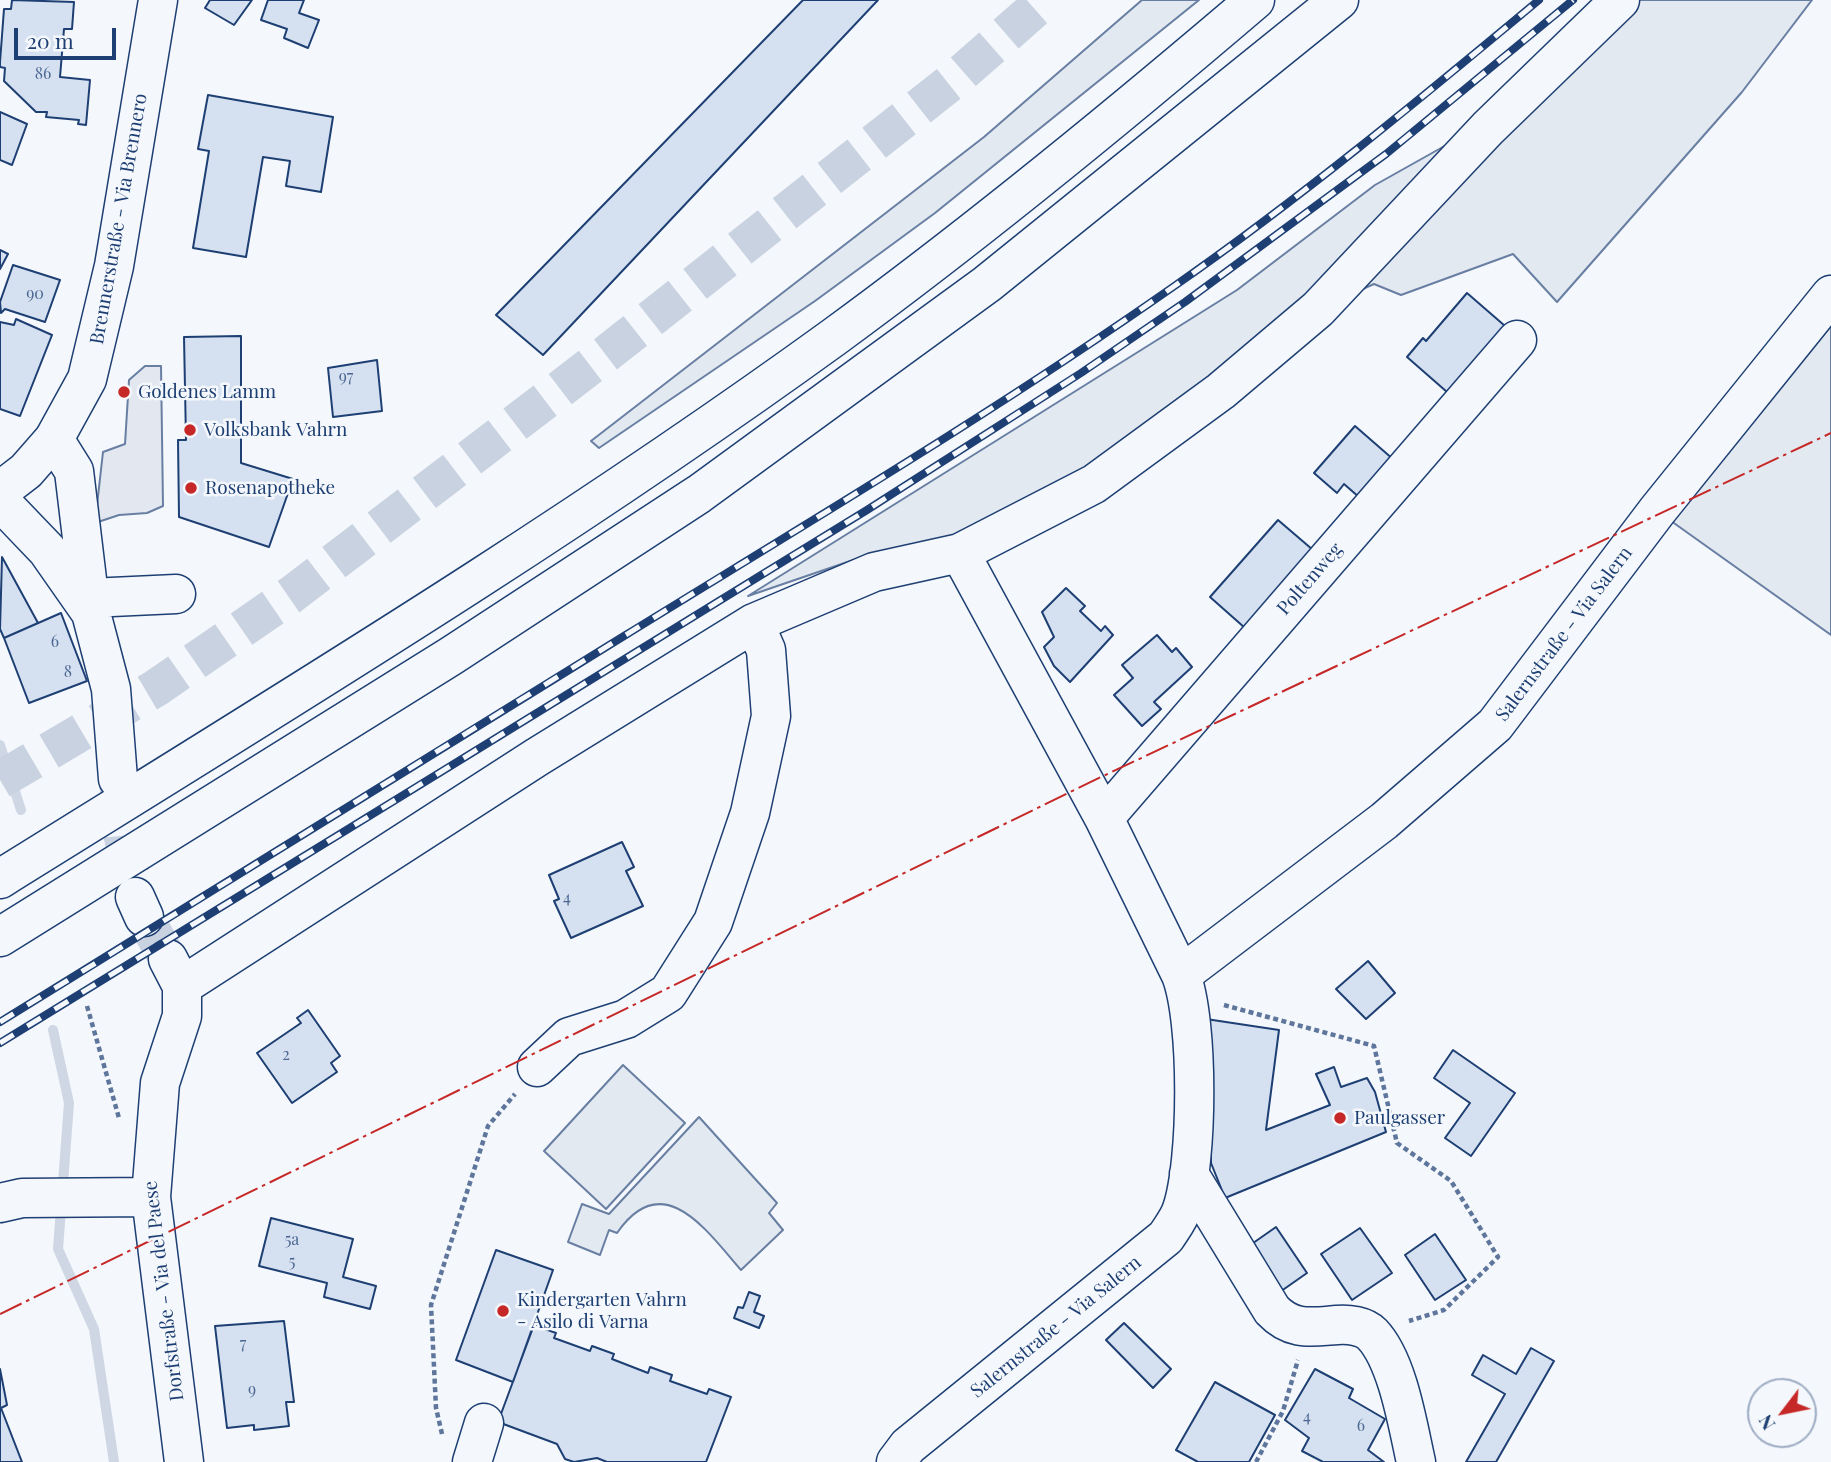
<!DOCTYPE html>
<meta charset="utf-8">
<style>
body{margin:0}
#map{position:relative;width:1831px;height:1462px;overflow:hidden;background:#f4f7fb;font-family:"Playfair Display",serif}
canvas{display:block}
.north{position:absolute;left:1747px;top:1378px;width:70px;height:70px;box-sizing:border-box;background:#f4f7fb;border:2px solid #9eadc5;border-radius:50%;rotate:238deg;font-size:19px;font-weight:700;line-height:28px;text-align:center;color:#1d3f73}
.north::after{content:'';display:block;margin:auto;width:24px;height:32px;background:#c62828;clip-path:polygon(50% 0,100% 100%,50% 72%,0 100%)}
.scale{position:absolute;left:14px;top:28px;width:102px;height:32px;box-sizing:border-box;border:4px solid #1d3f73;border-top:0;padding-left:9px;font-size:21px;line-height:24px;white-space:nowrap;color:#1d3f73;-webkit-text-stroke:5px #f4f7fb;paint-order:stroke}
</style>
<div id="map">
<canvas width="1831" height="1462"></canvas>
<div class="north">N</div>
<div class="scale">20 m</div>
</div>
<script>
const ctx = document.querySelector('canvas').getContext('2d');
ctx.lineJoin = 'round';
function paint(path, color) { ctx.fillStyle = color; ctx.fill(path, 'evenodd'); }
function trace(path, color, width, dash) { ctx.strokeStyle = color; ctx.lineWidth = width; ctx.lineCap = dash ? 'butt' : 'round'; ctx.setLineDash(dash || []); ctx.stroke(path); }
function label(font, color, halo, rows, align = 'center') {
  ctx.font = font + ' "Playfair Display",serif'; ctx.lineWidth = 5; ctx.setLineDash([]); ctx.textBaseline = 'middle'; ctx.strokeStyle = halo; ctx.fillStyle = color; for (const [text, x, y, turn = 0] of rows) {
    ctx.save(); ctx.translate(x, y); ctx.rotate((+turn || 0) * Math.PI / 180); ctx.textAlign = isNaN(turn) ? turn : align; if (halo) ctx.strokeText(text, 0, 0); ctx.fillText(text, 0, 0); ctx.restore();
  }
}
const green = new Path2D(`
 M1142 0H1199L935 213 815 301 599 448 591 441 984 137Z
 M1635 0H1812L1742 92 1557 302 1513 254 1401 295 1374 284 1318 309 960 553 865 556 748 596 1237 290 1375 185 1532 97Z
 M1831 295V635L1657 511Z
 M623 1065 685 1123 606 1209 544 1151Z
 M699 1117 777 1203 769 1213 783 1230 741 1270C707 1231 663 1166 617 1233L609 1230 600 1255 568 1242 582 1204 609 1214Z`);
paint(green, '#e3e9f0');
trace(green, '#687fa3', 2);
const parking = new Path2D(`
 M145 366H161L163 506 147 513 119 515 95 523 103 452 125 444 129 380Z`);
paint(parking, '#e3e8f0');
trace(parking, '#687fa3', 2);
trace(new Path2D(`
 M0 745 21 810
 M53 1030 69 1103 58 1249 94 1329 114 1462`), '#cfd7e4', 10);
const building = new Path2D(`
 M12 0 74 2 72 29H64L60 77 90 80 86 125 78 124 79 120 46 117 47 112H36L4 81 5 68 0 67V62L4 9H11Z
 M210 0H252L234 25 205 8Z
 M268 0H304L299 13 319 20 308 48 284 38 287 29 261 20Z
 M803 0H878L543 355 496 315Z
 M208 95 333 117 321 192 286 186 290 161 263 157 246 257 193 248 209 151 198 149Z
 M0 112 27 124 12 165 0 160Z
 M0 250 8 254 0 269Z
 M13 265 60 280 45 322 5 309 1 313 0 302Z
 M1467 293 1505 326 1447 392 1407 357 1423 338 1426 341Z
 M16 319 52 335 20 416 0 409V322L14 325Z
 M241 336V463L293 479 269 547 179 517 178 440H186L184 337Z
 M377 360 382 411 333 417 328 368Z
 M1355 426 1394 460 1360 498 1344 484 1337 493 1314 473Z
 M1278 520 1313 550 1245 628 1210 597Z
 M2 557 38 623 4 638 0 629Z
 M1066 588 1085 606 1080 611 1101 631 1105 626 1113 635 1070 682 1054 666 1044 647 1054 637 1042 612Z
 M61 613 87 681 29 703 4 638Z
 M1157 635 1172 652 1176 648 1192 667 1154 702 1161 709 1142 726 1114 695 1133 678 1122 665Z
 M622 842 634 867 626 871 643 906 571 938 554 901 559 899 549 875Z
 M1368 961 1395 993 1366 1019 1336 989Z
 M308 1010 340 1056 331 1063 337 1072 292 1103 257 1053 301 1023 297 1018Z
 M1206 1019 1279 1030 1266 1130 1330 1105 1316 1074 1334 1067 1341 1087 1367 1078 1375 1092 1386 1132 1225 1198 1211 1163V1151H1206Z
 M1453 1050 1515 1093 1471 1156 1445 1138 1470 1103 1434 1078Z
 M271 1218 353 1239 343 1277 376 1286 370 1309 324 1297 327 1283 259 1266Z
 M1276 1227 1307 1273 1277 1294 1246 1248Z
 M1360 1228 1392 1273 1352 1300 1321 1254Z
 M1435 1234 1466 1280 1435 1300 1405 1255Z
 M496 1250 553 1270 513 1382 456 1360Z
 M749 1292 760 1296 754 1312 764 1316 759 1328 734 1318 738 1307 743 1308Z
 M284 1321 294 1402H286L289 1426 254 1430V1425L227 1428 215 1326Z
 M1124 1323 1171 1369 1153 1388 1106 1340Z
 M534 1325 556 1333 554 1338 590 1351 592 1346 614 1354 612 1359 648 1373 650 1367 672 1375 670 1381 707 1394 709 1389 731 1397 706 1462H607L597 1458 574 1462 565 1459 557 1444 498 1422Z
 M1531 1348 1554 1361 1496 1462H1466L1505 1394 1472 1375 1483 1355 1516 1374Z
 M0 1369 7 1405 1 1408 22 1462H0Z
 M1315 1369 1353 1389 1349 1398 1385 1419 1368 1450 1384 1462H1323L1302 1451 1309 1438 1285 1420Z
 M1215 1382 1275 1415 1249 1462H1198L1176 1450Z`);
paint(building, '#d5e0f0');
trace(building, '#1d3f73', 2);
trace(new Path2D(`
 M118 779 123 837 133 888
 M144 917 168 959`), '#c9d2e0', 38, [38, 19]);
trace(new Path2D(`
 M0 780 156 688 291 595 606 354 955 79 1045 0`), '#c9d2e0', 38, [38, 19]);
const minor = new Path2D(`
 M54 439 74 471 91 613 111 689 118 779
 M0 501 47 550 89 610
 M90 598 176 594
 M1104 818 1517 340
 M135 897 144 917
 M168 959 182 986V1016L160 1083 151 1197 184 1462
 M1181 975 1384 821 1495 725 1657 511 1831 295
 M182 986 537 757 754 623 874 572 960 553 1094 484 1221 391 1318 309 1488 128 1620 0
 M537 1067 569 1037 626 1019 668 993 713 922 750 813 771 716 766 650 754 623
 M1189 1174 1272 1310C1292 1331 1310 1327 1337 1325 1349 1324 1364 1326 1372 1334 1398 1361 1408 1427 1416 1462
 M0 1203 22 1198 151 1197
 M472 1462 484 1423
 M896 1462 908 1446 1166 1237C1171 1229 1179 1219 1182 1209 1198 1161 1199 1022 1181 975L1104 818 960 553`);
const major = new Path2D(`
 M0 491 26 471 54 439 87 379 114 266 158 0`);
const highway = new Path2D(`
 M0 879C281 704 565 532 834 337 979 231 1118 117 1255 0
 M0 937 451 656 699 494 987 284 1339 0`);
trace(minor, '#1d3f73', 41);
trace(major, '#1d3f73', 41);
trace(highway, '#1d3f73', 41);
trace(new Path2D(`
 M1224 1005 1374 1046 1397 1143 1451 1181 1498 1257 1444 1310 1409 1321
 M87 1006 119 1118
 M442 1434 436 1408 431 1305 488 1126 515 1094
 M1256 1462 1283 1411 1298 1360`), '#5e769c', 4.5, [5, 3.5]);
trace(minor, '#f4f7fb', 38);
trace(major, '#f4f7fb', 38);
trace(highway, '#f4f7fb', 38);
const rail = new Path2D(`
 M0 1022C208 894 416 764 624 636 809 522 996 411 1173 287 1301 198 1420 99 1539 0
 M0 1043 867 510 1081 373 1185 302 1386 154 1573 0`);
trace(rail, '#1d3f73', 8);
trace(rail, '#f4f7fb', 5, [16]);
trace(new Path2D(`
 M0 1314 1101 777 1831 433`), '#c62828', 2, [24, 5, 3.5, 5]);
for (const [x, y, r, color] of [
 [124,392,7,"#c62828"],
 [190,430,7,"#c62828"],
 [191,488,7,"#c62828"],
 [1340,1118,7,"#c62828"],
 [503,1311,7,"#c62828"]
]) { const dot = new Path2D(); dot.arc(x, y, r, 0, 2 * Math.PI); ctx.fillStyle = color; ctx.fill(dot); trace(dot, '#f4f7fb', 2.5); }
label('16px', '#4b6792', null, [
 ["86",43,74],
 ["90",35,294],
 ["97",346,377],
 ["6",55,642],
 ["8",68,672],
 ["4",567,898],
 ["2",286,1055],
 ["5a",292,1240],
 ["5",292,1262],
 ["7",243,1344],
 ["9",252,1390],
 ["4",1307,1417],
 ["6",1361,1426]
]);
label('19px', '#1d3f73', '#f4f7fb', [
 ["Brennerstraße - Via Brennero",119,219,-80],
 ["Poltenweg",1310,579,-49],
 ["Salernstraße - Via Salern",1564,634,-53],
 ["Dorfstraße - Via del Paese",164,1291,-97],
 ["Salernstraße - Via Salern",1056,1327,-39]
]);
label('19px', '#1d3f73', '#f4f7fb', [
 ["Goldenes Lamm",138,392],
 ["Volksbank Vahrn",204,430],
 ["Rosenapotheke",205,488],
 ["Paulgasser",1354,1118],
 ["Kindergarten Vahrn",517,1300],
 ["- Asilo di Varna",517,1322]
], 'left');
</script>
